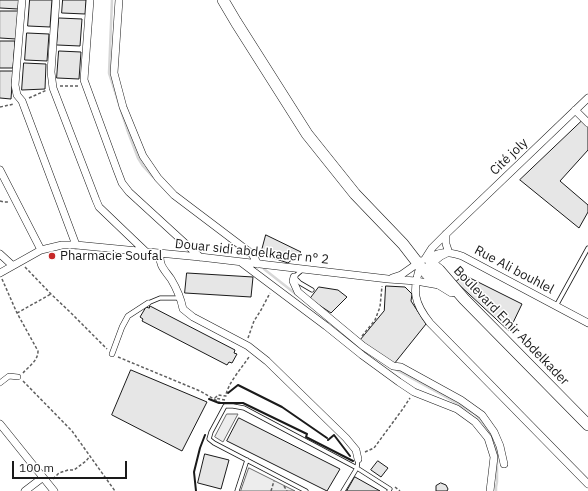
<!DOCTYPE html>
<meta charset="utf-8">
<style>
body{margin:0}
#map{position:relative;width:588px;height:491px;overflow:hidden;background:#fff;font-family:"IBM Plex Sans",sans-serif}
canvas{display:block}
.scale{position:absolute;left:12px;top:461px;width:115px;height:18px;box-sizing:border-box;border:2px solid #1a1a1a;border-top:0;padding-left:5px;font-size:12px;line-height:14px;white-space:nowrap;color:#1a1a1a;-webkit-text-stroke:3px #fff;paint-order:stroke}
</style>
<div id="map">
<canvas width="588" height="491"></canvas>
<div class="scale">100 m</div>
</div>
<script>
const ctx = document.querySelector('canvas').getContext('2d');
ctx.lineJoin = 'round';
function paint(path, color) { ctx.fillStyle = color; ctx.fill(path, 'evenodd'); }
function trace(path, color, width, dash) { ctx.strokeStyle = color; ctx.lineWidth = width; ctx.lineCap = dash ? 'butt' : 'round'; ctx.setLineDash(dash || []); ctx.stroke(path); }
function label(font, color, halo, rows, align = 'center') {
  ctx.font = font + ' "IBM Plex Sans",sans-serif'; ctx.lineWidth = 3; ctx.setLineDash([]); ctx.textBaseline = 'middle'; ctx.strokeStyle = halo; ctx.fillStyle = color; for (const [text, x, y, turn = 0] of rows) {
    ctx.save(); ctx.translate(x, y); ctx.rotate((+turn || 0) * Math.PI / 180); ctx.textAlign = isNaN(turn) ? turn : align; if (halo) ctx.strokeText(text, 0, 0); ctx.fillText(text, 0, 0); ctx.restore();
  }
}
const green = new Path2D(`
 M227 414H238L223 442 215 437Z
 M249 468 295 491H241Z`);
paint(green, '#ededed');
trace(green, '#6a6a6a', 1);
trace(new Path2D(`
 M112 0 109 73 128 132 138 158 143 166 153 177
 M229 241 247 255
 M264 269 297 295
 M393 368 444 396 475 414 484 424 493 438 497 453V482L496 487V491`), '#d7d7d7', 2.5);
const building = new Path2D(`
 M0 0H19L18 9 0 8Z
 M30 0H52L50 27 28 26Z
 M63 0H86L85 14 62 13Z
 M0 11H18L16 39 0 38Z
 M59 18 82 19 80 46 57 45Z
 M27 33 49 34 47 61 25 60Z
 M0 41H15L13 68H0Z
 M59 51 81 52 79 79 57 78Z
 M24 63 46 64 45 89 22 90Z
 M0 71H13L11 99 0 98Z
 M583 120 588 125V150L560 181 588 205V212L579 228 520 180Z
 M266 235 301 252 288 263 261 254Z
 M187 273 253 277 251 297 185 293Z
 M464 275 522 304 509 331 456 282Z
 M386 286 405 287 412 294 411 301 426 324 394 364 360 340 384 311Z
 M319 287 338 290 347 297 331 313 310 299Z
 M150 306 235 350 234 353 237 354 232 363 229 362 227 365 142 321 143 319 140 317 146 307 149 308Z
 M131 370 207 402 182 451 112 415Z
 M239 418 340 469 327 491 227 441Z
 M205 454 229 460 221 489 198 483Z
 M378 461 388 468 381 477 371 470Z
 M355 477 380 491H347Z
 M441 483 446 485 448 489 447 491H436V486Z`);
paint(building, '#e6e6e6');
trace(building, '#1a1a1a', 1);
const service = new Path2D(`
 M302 270 294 277 300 283 312 290
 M148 303 160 298H179
 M556 306 588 248
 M358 459 357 468 390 489 389 491
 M237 491 247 460
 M306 491 214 443 209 439 211 432 225 406H233L244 408 357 468 343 491`);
const pedestrian = new Path2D(`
 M112 354 122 327 128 316 148 303
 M0 383 9 376 18 377`);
const minor = new Path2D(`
 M22 0 15 85 17 95 22 101 76 245
 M56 0 51 72 53 88 96 200 99 207 145 251
 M90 0 84 80 117 170 122 183 129 192 200 257
 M119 0 114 73 123 107 143 156 158 178 174 195 252 254 258 264
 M575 110 588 123
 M0 170 41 250
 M446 234V244L449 253
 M160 253C159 266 164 269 171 279 177 289 181 299 183 309L193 317 248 346 267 361 346 438 356 450 358 459
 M0 254 12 265
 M425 259 432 248 446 234 588 98
 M426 259C441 251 445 251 462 256L588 323
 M242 263 326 326 362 355 399 382 414 392 457 409 475 422 488 438 494 457 490 491
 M431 264 441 256 447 253
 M420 267C412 291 414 303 430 323L588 484
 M0 273 41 250 62 245H76L200 257 388 279 416 281 439 285
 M294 277 293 281 298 292 363 346 393 366 401 367 461 400 482 415 494 432 500 446 504 464
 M392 278 401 275 421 261
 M0 424 54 491
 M25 491 42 478`);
const primary = new Path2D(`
 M223 0 236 22 307 134 355 194 403 244 420 266
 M431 264 439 270 464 299 588 425
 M422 268 431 278 452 291`);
trace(service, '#1a1a1a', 5);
trace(pedestrian, '#1a1a1a', 6);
trace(minor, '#1a1a1a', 8);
trace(primary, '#1a1a1a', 12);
trace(new Path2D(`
 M60 86H78
 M29 98 47 90
 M0 107 14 104
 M0 201 4 202H8
 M25 267 51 294 71 313 107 349
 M2 279 17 313 38 351C38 361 29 366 23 373
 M17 313 51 294
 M362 336 375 320 380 307 382 286
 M248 338 254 321 261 310 270 293
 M118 357 200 391 221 403
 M23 381 72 431 115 491
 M225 400 215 398 218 395 226 396C226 386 243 366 249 357
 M365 452 374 448 402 410 410 398
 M53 479 59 473 68 470H74L86 461 90 456
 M284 486 287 491
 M395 487 400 491
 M271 491 274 481`), '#5f5f5f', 1.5, [3, 2]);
trace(service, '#fff', 3.5);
trace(pedestrian, '#fff', 5);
trace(minor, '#fff', 7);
trace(primary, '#fff', 11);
trace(new Path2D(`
 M228 393 238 385 282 407 327 438
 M209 399 219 403H243L307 434 306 437 353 461
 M328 440 334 435 350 456
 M196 491 194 472 200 448 205 435`), '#1a1a1a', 2);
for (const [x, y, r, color] of [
 [52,256,4,"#c62828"]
]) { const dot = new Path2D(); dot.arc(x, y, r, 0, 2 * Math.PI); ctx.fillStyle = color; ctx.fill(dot); trace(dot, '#fff', 1.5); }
label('13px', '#1a1a1a', '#fff', [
 ["Cité joly",509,157,-44],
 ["Douar sidi abdelkader n° 2",252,252,6],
 ["Rue Ali bouhlel",514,270,28],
 ["Boulevard Emir Abdelkader",511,326,46]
]);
label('13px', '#1a1a1a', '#fff', [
 ["Pharmacie Soufal",60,256]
], 'left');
</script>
